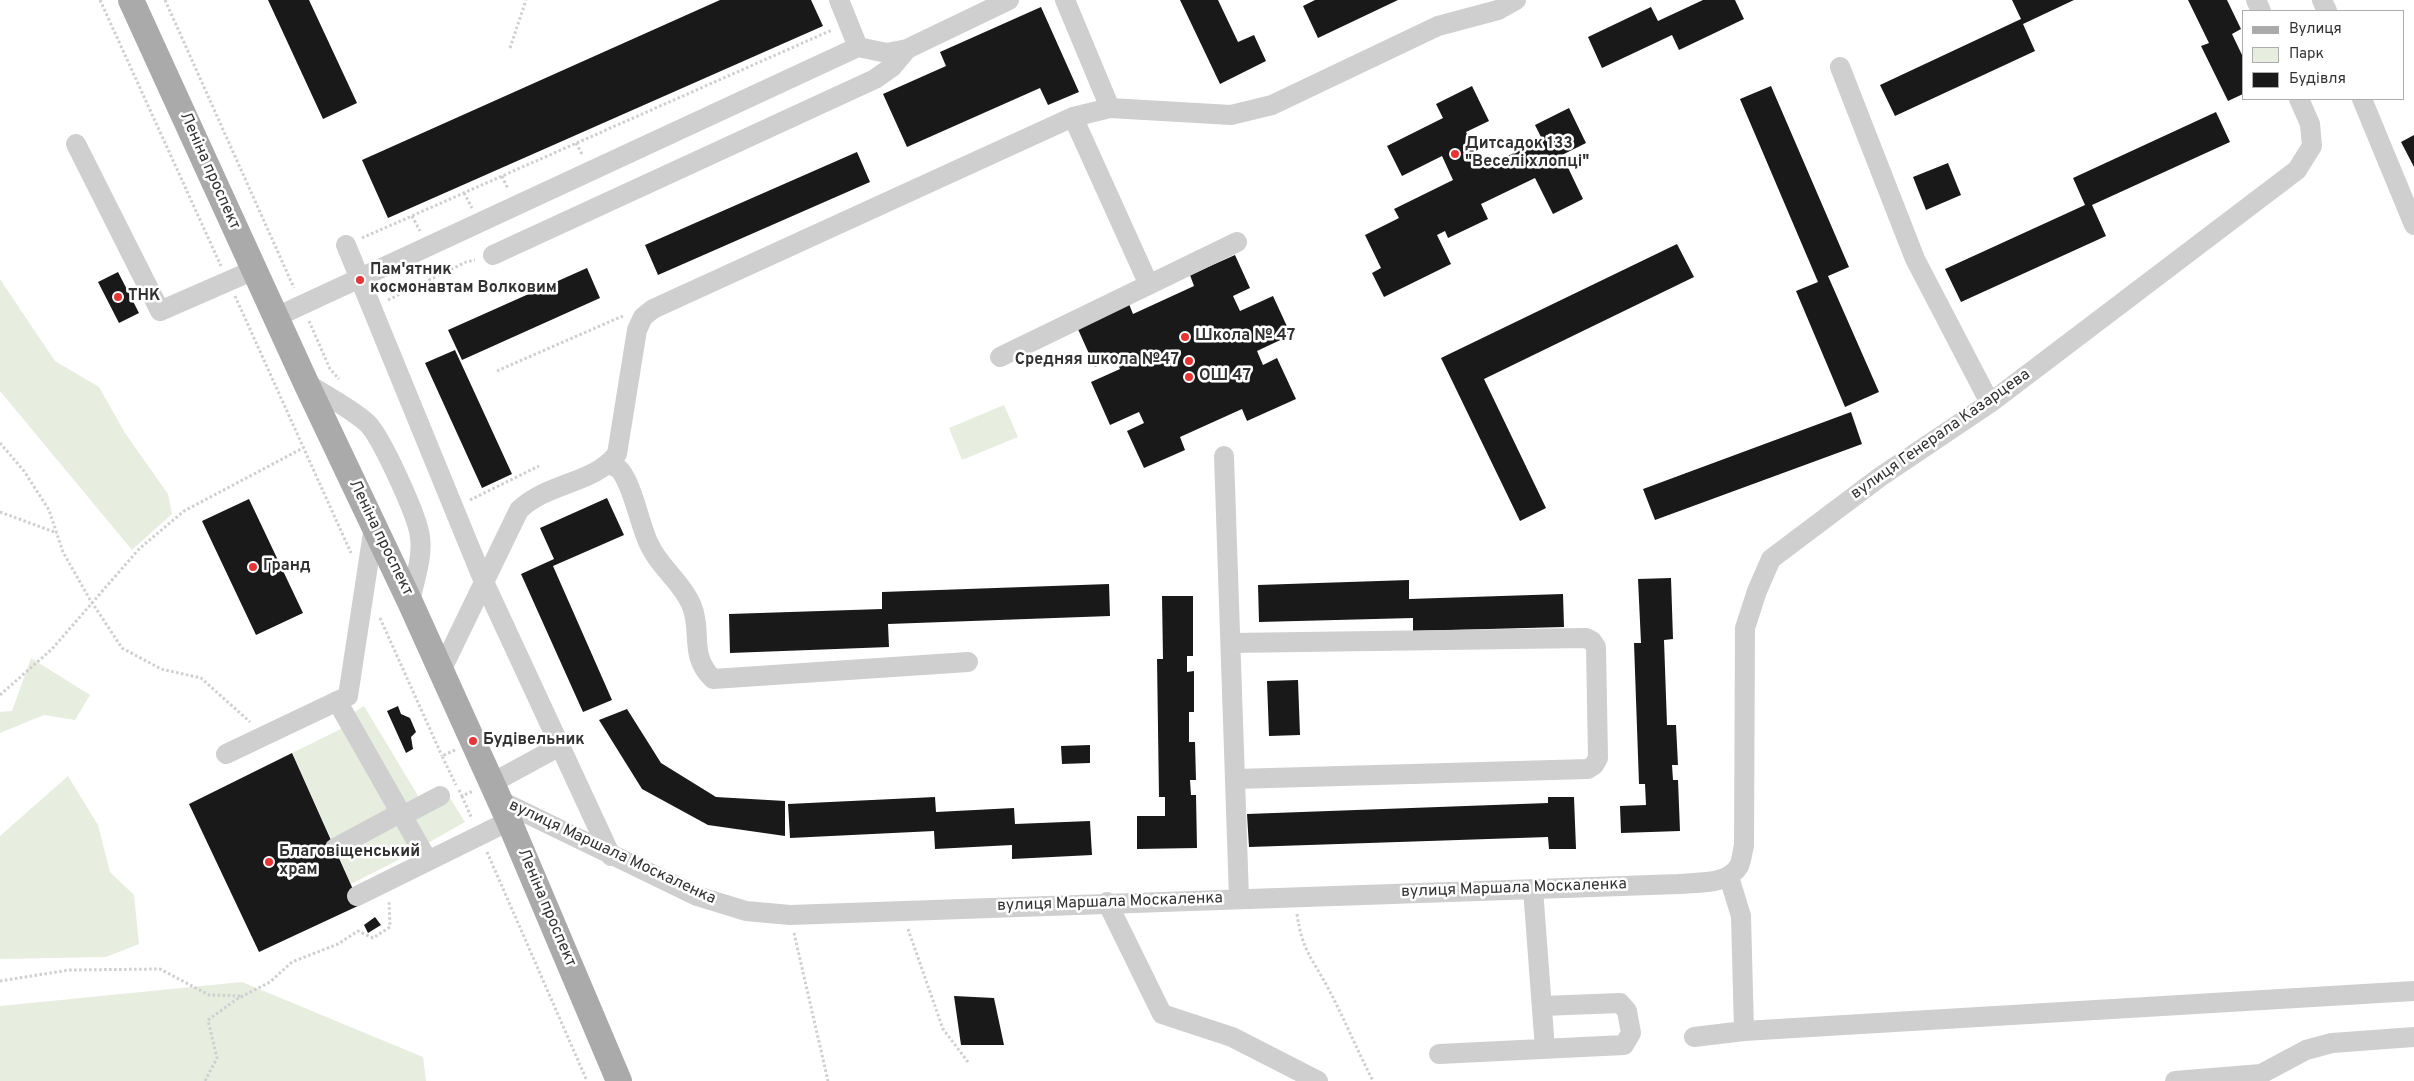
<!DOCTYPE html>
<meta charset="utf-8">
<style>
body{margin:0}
#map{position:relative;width:2414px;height:1081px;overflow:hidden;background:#fff;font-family:Overpass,sans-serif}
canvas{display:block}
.legend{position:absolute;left:2242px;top:10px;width:162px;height:90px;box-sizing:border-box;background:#fff;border:1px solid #adadad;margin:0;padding:6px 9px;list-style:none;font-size:15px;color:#323232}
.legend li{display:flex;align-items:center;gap:10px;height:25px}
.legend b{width:25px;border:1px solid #adadad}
</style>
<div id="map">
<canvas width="2414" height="1081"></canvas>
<ul class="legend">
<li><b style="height:6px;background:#aaa"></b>Вулиця</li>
<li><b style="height:14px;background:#e7eee0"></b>Парк</li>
<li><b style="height:14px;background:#191919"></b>Будівля</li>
</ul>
</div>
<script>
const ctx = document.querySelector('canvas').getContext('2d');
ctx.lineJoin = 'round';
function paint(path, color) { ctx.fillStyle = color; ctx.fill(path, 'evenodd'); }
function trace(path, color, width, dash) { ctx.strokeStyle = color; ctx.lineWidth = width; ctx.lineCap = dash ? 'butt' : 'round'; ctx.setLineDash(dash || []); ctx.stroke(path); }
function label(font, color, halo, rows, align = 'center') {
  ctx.font = font + ' Overpass,sans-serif'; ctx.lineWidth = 5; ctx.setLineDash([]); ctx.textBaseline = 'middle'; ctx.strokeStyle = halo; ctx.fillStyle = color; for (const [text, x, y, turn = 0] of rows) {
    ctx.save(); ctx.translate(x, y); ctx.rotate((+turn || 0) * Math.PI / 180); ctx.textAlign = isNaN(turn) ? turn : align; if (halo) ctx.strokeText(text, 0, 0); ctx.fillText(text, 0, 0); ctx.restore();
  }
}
paint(new Path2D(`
 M0 279 55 361 99 387 125 433 168 494 172 514 132 550 0 391Z
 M1004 405 1018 437 962 460 949 428Z
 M31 658 90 695 75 720 44 715 0 733V712L12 711Z
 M364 706 420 799 405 808 353 713Z
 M349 725 398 811 333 843 292 753Z
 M68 776 98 825 110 872 134 895 139 944 106 957 0 959V836Z
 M450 798 465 822 421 847 405 818Z
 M399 816 418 850 351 884 336 850Z
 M242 982 423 1057 426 1081H0V1006Z`), '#e7eee0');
paint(new Path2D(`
 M268 0H309L357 103 323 119Z
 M720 0H811L823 26 388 218 362 160Z
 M1180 0H1218L1238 42 1254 35 1266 61 1220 84Z
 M1315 0H1398L1318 38 1303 6Z
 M1703 0H1735L1744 19 1679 50 1672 35 1602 68 1588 37 1651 7 1658 21Z
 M2012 0H2074L2023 24 2035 51 1895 116 1880 85 2021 19Z
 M2188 0H2227L2241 29 2232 34 2243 57V94L2228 101 2201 46 2209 43Z
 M1041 7 1079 92 1048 105 1040 88 907 147 883 94 946 66 940 52Z
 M1472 86 1489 121 1466 132 1484 168 1542 139 1535 125 1569 108 1586 143 1562 155 1583 199 1553 214 1535 178 1481 204 1488 219 1448 238 1445 231 1437 235 1451 264 1384 297 1372 273 1381 268 1365 235 1399 218 1394 209 1453 180 1442 156 1402 176 1387 146 1443 118 1436 104Z
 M1771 86 1849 267 1828 276 1879 392 1845 407 1796 291 1818 282 1740 99Z
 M2216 112 2230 142 2092 205 2106 236 1961 302 1945 269 2085 205 2073 178Z
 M2414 135V167L2401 142Z
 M857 152 870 182 658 275 645 245Z
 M1948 163 1961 195 1926 210 1913 177Z
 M1677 244 1694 277 1484 379 1546 508 1520 521 1441 358Z
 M1235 255 1250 288 1233 296 1240 311 1273 296 1291 335 1257 351 1263 365 1277 358 1296 399 1247 421 1242 409 1180 437 1185 450 1144 468 1127 431 1144 423 1139 412 1110 425 1091 382 1120 369 1115 358 1095 367 1077 327 1129 304 1133 314 1194 286 1190 275Z
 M587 268 600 298 462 360 448 330Z
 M118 272 139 313 119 323 98 282Z
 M455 350 512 474 482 488 425 363Z
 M1851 412 1862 444 1655 520 1643 489Z
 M607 498 624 535 553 566 612 700 583 712 521 574 554 559 540 528Z
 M249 499 303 613 256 635 202 521Z
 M1671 578 1673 639 1664 640 1667 725H1676L1678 765H1672L1673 780H1678L1680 831 1621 833 1620 806 1646 805 1645 784H1639L1634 643H1641L1638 579Z
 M1409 580V599L1563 594 1564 627 1413 631V618L1259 622 1258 585Z
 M1109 584 1110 616 888 624 889 647 730 653 729 614 882 609V592Z
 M1162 596H1193V656H1187V672L1194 671V712H1189V742H1195L1196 780H1190L1191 795H1196L1197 848 1137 849V816H1165V797H1159L1157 659H1163Z
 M1298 680 1300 735 1269 736 1267 681Z
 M398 706 401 714 410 718 416 732 411 737 413 749 406 753 387 711Z
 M627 709 661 763 716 797 785 801V836L708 825 642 789 599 720Z
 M1090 745V763L1062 764 1061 746Z
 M292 753 360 905 259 952 189 804Z
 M935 797 936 812 1014 808 1015 824 1090 821 1092 855 1012 859V845L935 849 934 831 790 838 788 804Z
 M1548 797H1574L1576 849H1549L1548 837 1249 847 1247 814 1548 803Z
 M375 917 381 925 368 933 364 925Z
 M954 996 994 998 1004 1045H961Z`), '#191919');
trace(new Path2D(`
 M100 0 221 266
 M165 0 294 288
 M510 48 526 0
 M576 143 583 156
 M502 176 508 189
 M464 193 472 208
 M412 216 420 231
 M362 238 832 30
 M235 296 351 553
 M388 300 466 262 475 260
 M309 321 330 369 339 379
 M497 371 623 316
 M0 443 24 471 49 510 63 552 89 598 122 648 161 669 201 678 250 722
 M470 500 539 466
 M0 512 57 533
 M380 618 442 756
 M0 695 52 649 139 549 184 511 303 448
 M455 750 442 756 456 785
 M459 790 462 796 473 791
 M462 796 472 819
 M487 852 587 1081
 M1297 914C1302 950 1312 958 1328 988 1344 1018 1357 1050 1373 1081
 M908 929 943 1029 968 1062
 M794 933 828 1081
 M0 981 69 970 160 969 209 995 243 996
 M205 1081 217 1058 208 1020 237 999 270 982 292 962 338 944 358 931 373 938 390 927 389 900`), '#cfcfcf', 3, [2.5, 2.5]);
trace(new Path2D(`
 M839 0 858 47
 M1065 0 1110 108
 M2256 0 2261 11
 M2322 0 2327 11
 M1840 67 1915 259 1990 403
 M2362 99 2414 225
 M1073 117 1149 285
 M76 144 160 311 254 270
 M346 245 484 582 611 856
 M493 255 875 79 892 67 907 49
 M276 317 858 47 887 53 907 49 1009 0
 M1000 357 1237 242
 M306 383C326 396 349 407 367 423 381 436 418 517 420 537 423 558 414 581 410 602
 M1224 456 1239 898
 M609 464C612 466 617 467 619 469 632 482 640 526 649 544 659 567 681 581 691 604 703 631 688 655 713 679L968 662
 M1231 643 1586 638 1592 641 1596 647 1598 758 1594 765 1588 769 1235 779
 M441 671 519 510C548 482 594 484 617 454L637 330 643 317 653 309 1073 117 1110 108 1231 115 1272 105 1438 26 1498 10 1516 0
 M337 701 428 861
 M226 754 348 696 374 526
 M492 783 560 746
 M499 800 697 896 746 911 790 915 1679 884C1698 882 1728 885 1739 866 1742 860 1742 852 1744 846L1745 628 1757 591 1771 559 1880 477 1990 403 2297 170 2312 146 2310 124 2299 99
 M402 816 440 796
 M335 848 400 813
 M1729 877 1741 916 1744 1031 2414 991
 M1533 889 1545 1049
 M357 896 509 821
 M1107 902 1162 1014 1232 1037 1318 1081
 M1694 1037 1744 1031
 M1439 1054 1624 1045 1631 1033 1627 1011 1620 1003 1543 1006
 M2175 1081 2261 1074 2306 1050 2332 1043 2414 1037`), '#cfcfcf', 20);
trace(new Path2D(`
 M131 0 306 383 410 602 509 821 619 1081`), '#aaa', 26);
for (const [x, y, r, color] of [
 [1455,154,5,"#e93434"],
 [360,280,5,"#e93434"],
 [118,297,5,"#e93434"],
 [1185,337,5,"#e93434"],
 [1189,361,5,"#e93434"],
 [1189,377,5,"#e93434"],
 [253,567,5,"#e93434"],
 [473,741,5,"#e93434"],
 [269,862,5,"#e93434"]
]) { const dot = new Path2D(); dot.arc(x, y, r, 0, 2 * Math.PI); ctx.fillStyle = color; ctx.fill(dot); trace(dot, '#fff', 2); }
label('bold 16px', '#323232', '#fff', [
 ["Дитсадок 133",1465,145],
 ["\"Веселі хлопці\"",1465,163],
 ["Пам'ятник",370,271],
 ["космонавтам Волковим",370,289],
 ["ТНК",128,297],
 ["Школа № 47",1195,337],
 ["Средняя школа №47",1179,361,"right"],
 ["ОШ 47",1199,377],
 ["Гранд",263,567],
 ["Будівельник",483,741],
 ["Благовіщенський",279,853],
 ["храм",279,871]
], 'left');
label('16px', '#323232', '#fff', [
 ["Леніна проспект",209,171,66],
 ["вулиця Генерала Казарцева",1941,435,-35],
 ["Леніна проспект",380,538,64],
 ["вулиця Маршала Москаленка",612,853,25],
 ["вулиця Маршала Москаленка",1514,889,-2],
 ["вулиця Маршала Москаленка",1110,903,-2],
 ["Леніна проспект",546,908,67]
]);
</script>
